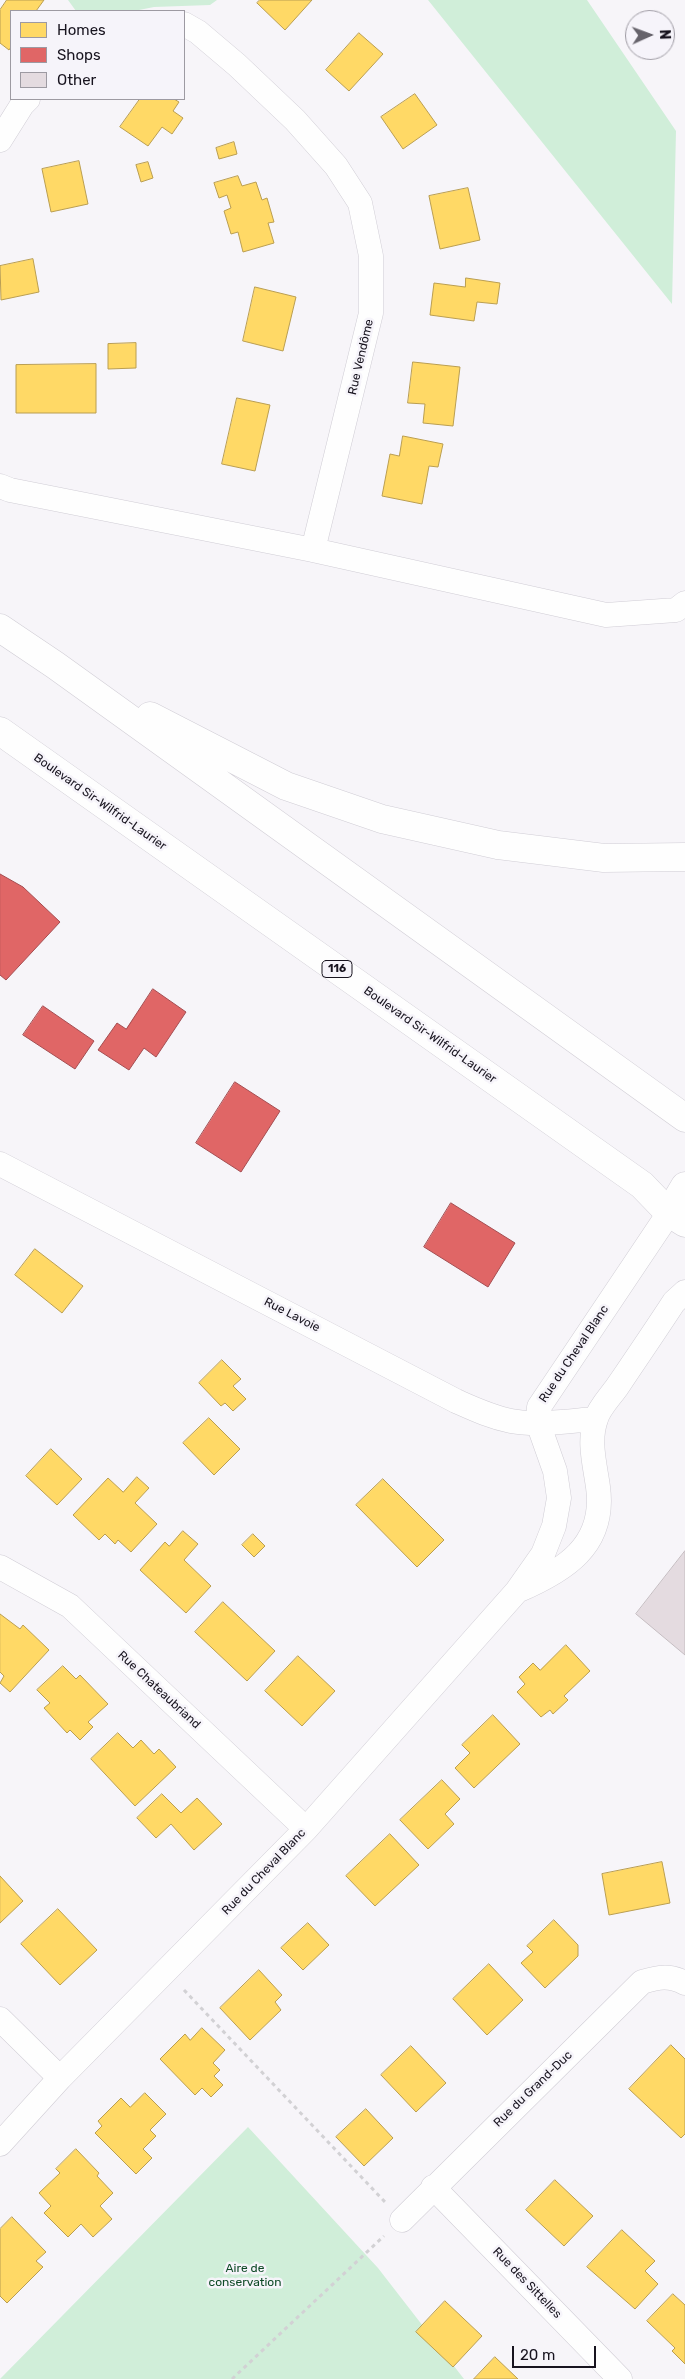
<!DOCTYPE html>
<meta charset="utf-8">
<style>
body{margin:0}
#map{position:relative;width:685px;height:2379px;overflow:hidden;background:#f7f5f9;font-family:Rubik,sans-serif}
canvas{display:block}
.legend{position:absolute;left:10px;top:10px;width:175px;height:90px;box-sizing:border-box;background:#f6f4fa;border:1px solid #9d9aa2;margin:0;padding:6px 9px;list-style:none;font-size:15px;color:#18141f}
.legend li{display:flex;align-items:center;gap:10px;height:25px}
.legend b{width:25px;border:1px solid #9d9aa2}
.north{position:absolute;left:625px;top:10px;width:50px;height:50px;box-sizing:border-box;background:#f6f4fa;border:1px solid #9d9aa2;border-radius:50%;rotate:88deg;font-size:14px;font-weight:700;line-height:20px;text-align:center;color:#18141f}
.north::after{content:'';display:block;margin:auto;width:18px;height:22px;background:#66636b;clip-path:polygon(50% 0,100% 100%,50% 72%,0 100%)}
.scale{position:absolute;left:512px;top:2346px;width:84px;height:22px;box-sizing:border-box;border:2px solid #18141f;border-top:0;padding-left:6px;font-size:15px;line-height:18px;white-space:nowrap;color:#18141f;-webkit-text-stroke:4px #f6f4fa;paint-order:stroke}
</style>
<div id="map">
<canvas width="685" height="2379"></canvas>
<ul class="legend">
<li><b style="height:14px;background:#ffd966"></b>Homes</li>
<li><b style="height:14px;background:#e06666"></b>Shops</li>
<li><b style="height:14px;background:#e4dbe0"></b>Other</li>
</ul>
<div class="north">N</div>
<div class="scale">20 m</div>
</div>
<script>
const ctx = document.querySelector('canvas').getContext('2d');
ctx.lineJoin = 'round';
function paint(path, color) { ctx.fillStyle = color; ctx.fill(path, 'evenodd'); }
function trace(path, color, width, dash) { ctx.strokeStyle = color; ctx.lineWidth = width; ctx.lineCap = dash ? 'butt' : 'round'; ctx.setLineDash(dash || []); ctx.stroke(path); }
function label(font, color, halo, rows, align = 'center') {
  ctx.font = font + ' Rubik,sans-serif'; ctx.lineWidth = 5; ctx.setLineDash([]); ctx.textBaseline = 'middle'; ctx.strokeStyle = halo; ctx.fillStyle = color; for (const [text, x, y, turn = 0] of rows) {
    ctx.save(); ctx.translate(x, y); ctx.rotate((+turn || 0) * Math.PI / 180); ctx.textAlign = isNaN(turn) ? turn : align; if (halo) ctx.strokeText(text, 0, 0); ctx.fillText(text, 0, 0); ctx.restore();
  }
}
paint(new Path2D(`
 M68 0H217L210 5 154 7 134 11H76Z
 M428 0H587L676 131 672 304Z
 M248 2127 378 2268 464 2379H0Z`), '#d0eed9');
const homes = new Path2D(`
 M7 0H44L36 11H11V47L9 50 0 43V10Z
 M260 0H312L285 30 257 3Z
 M359 33 383 54 349 91 326 70Z
 M415 94 437 125 403 149 381 117Z
 M140 99H174L179 102 173 111 183 118 172 134 162 127 148 146 120 127Z
 M234 142 237 154 219 159 216 148Z
 M79 161 88 204 51 212 42 169Z
 M148 162 153 178 141 182 136 165Z
 M238 176 242 186 256 182 262 200 267 198 274 222 268 223 274 243 243 252 238 232 231 234 224 211 231 208 227 195 219 198 214 183Z
 M468 188 480 240 440 249 429 196Z
 M33 259 39 292 1 300 0 266Z
 M466 278 500 283 497 304 477 302 474 321 430 315 434 283 465 287Z
 M255 287 296 297 283 351 243 341Z
 M136 343V368L108 369V344Z
 M413 362 460 367 453 426 423 423 425 404 408 403Z
 M96 364V413H16V365Z
 M237 398 270 405 255 471 222 464Z
 M403 436 443 444 438 467 429 466 422 504 382 496 390 454 399 456Z
 M35 1249 83 1286 62 1313 15 1275Z
 M222 1360 241 1379 233 1386 246 1399 233 1411 225 1403 221 1406 199 1383Z
 M209 1418 240 1449 214 1475 183 1443Z
 M51 1449 82 1479 57 1505 26 1476Z
 M137 1477 149 1488 135 1503 157 1524 131 1552 118 1540 115 1544 105 1534 99 1540 73 1515 108 1478 123 1492Z
 M383 1479 444 1540 417 1567 356 1505Z
 M183 1531 198 1544 184 1560 211 1586 186 1613 140 1570 165 1542 169 1546Z
 M253 1534 265 1546 254 1557 242 1545Z
 M223 1602 275 1651 247 1681 195 1632Z
 M0 1614 20 1629 23 1625 49 1650 10 1692 0 1683 4 1676 0 1672Z
 M566 1645 590 1671 564 1696 568 1700 553 1714 550 1710 541 1717 517 1692 525 1684 519 1677 533 1663 540 1670Z
 M298 1656 335 1691 302 1726 265 1691Z
 M63 1666 76 1679 80 1675 108 1704 88 1722 93 1727 80 1740 70 1730 67 1733 44 1708 50 1703 37 1690Z
 M493 1715 520 1744 474 1788 455 1768 470 1753 462 1745Z
 M118 1733 133 1748 141 1740 154 1754 159 1749 176 1767 135 1806 91 1759Z
 M442 1780 460 1799 445 1814 454 1824 428 1849 400 1820Z
 M162 1794 181 1813 197 1798 222 1824 194 1850 171 1824 156 1838 137 1818Z
 M390 1834 419 1865 375 1906 346 1876Z
 M662 1862 670 1903 609 1915 602 1874Z
 M0 1876 23 1901 0 1923Z
 M58 1909 97 1950 60 1985 21 1944Z
 M554 1920 578 1945V1956L545 1988 521 1963 533 1952 527 1946Z
 M308 1923 329 1945 303 1970 281 1948Z
 M489 1964 523 2000 487 2035 453 1999Z
 M259 1970 282 1995 275 2002 281 2010 250 2040 220 2008Z
 M202 2028 225 2050 213 2063 220 2070 214 2076 223 2085 211 2097 202 2088 195 2095 160 2059 185 2034 190 2040Z
 M671 2045 685 2059V2134L681 2138 629 2089Z
 M411 2046 446 2083 416 2112 381 2075Z
 M145 2093 166 2114 150 2130 156 2136 143 2149 152 2158 136 2174 95 2133 102 2126 98 2121 121 2098 130 2107Z
 M366 2109 393 2138 364 2166 336 2137Z
 M76 2149 99 2173 97 2176 113 2193 100 2206 112 2219 93 2237 81 2224 68 2237 44 2213 51 2206 39 2193 60 2173 56 2169Z
 M555 2180 593 2216 564 2246 526 2210Z
 M12 2217 46 2252 36 2261 43 2267 7 2303 0 2296V2229Z
 M622 2230 655 2261 645 2271 658 2284 635 2309 587 2267Z
 M673 2294 685 2305V2364L672 2351 675 2348 647 2321Z
 M445 2301 482 2336 453 2367 416 2332Z
 M495 2357 518 2379H474Z`);
paint(homes, '#ffd966');
trace(homes, '#ba9e51', 1);
const shops = new Path2D(`
 M0 874 23 887 60 922 6 980 0 975Z
 M153 989 186 1012 156 1057 144 1048 129 1070 98 1050 117 1023 126 1029Z
 M43 1006 94 1041 75 1069 23 1035Z
 M235 1082 280 1111 241 1172 196 1143Z
 M451 1203 515 1243 488 1287 424 1247Z`);
paint(shops, '#e06666');
trace(shops, '#a44d51', 1);
const building = new Path2D(`
 M685 1551V1655L636 1614Z`);
paint(building, '#e4dbe0');
trace(building, '#c5bdc1', 1);
const minor = new Path2D(`
 M184 24 198 32 237 65 295 120 336 166 360 203 371 256V313L313 550
 M0 140 22 105 28 99
 M0 486 10 490 313 550 606 615 676 610 685 603
 M0 1164 456 1401C474 1409 491 1417 511 1421 538 1426 568 1421 596 1419
 M0 1567 70 1606 306 1829
 M517 1591C564 1571 606 1546 598 1487 595 1465 588 1441 596 1419 599 1408 610 1397 617 1387 636 1359 655 1331 674 1302L685 1292
 M0 2019 60 2078
 M0 2144 60 2078 306 1829 517 1591 543 1554 554 1526 559 1498 555 1471 538 1423 539 1407 669 1213
 M433 2187 620 2379
 M402 2220 642 1982C659 1977 669 1975 685 1983`);
const tertiary = new Path2D(`
 M669 1213 685 1186`);
const primary = new Path2D(`
 M0 628 55 665 685 1118
 M150 716 286 786 382 819 498 845 604 858 685 857
 M0 731 642 1185 669 1213 685 1223`);
trace(minor, '#d0cdd5', 25);
trace(tertiary, '#d0cdd5', 29);
trace(primary, '#d0cdd5', 29);
trace(new Path2D(`
 M184 1990 385 2202
 M232 2379 384 2236`), '#d2d1d4', 3, [4, 4]);
trace(minor, '#fefefe', 24);
trace(tertiary, '#fefefe', 28);
trace(primary, '#fefefe', 28);
for (const [x, y, w] of [
 [337,969,30]
]) { const box = new Path2D(); box.roundRect(x - w / 2, y - 8.5, w, 17, 4); ctx.fillStyle = '#f6f4fa'; ctx.fill(box); trace(box, '#18141f', 1); }
label('bold 11px', '#18141f', null, [
 ["116",337,969]
]);
label('12px', '#18141f', '#f6f4fa', [
 ["Rue Vendôme",361,357,-77],
 ["Boulevard Sir-Wilfrid-Laurier",100,802,35],
 ["Boulevard Sir-Wilfrid-Laurier",430,1035,35],
 ["Rue Lavoie",292,1315,27],
 ["Rue du Cheval Blanc",574,1354,-56],
 ["Rue Chateaubriand",159,1690,43],
 ["Rue du Cheval Blanc",264,1872,-46],
 ["Rue du Grand-Duc",533,2089,-44],
 ["Rue des Sittelles",527,2283,46]
]);
label('12px', '#0e4a26', '#f6f4fa', [
 ["Aire de",245,2269],
 ["conservation",245,2283]
]);
</script>
